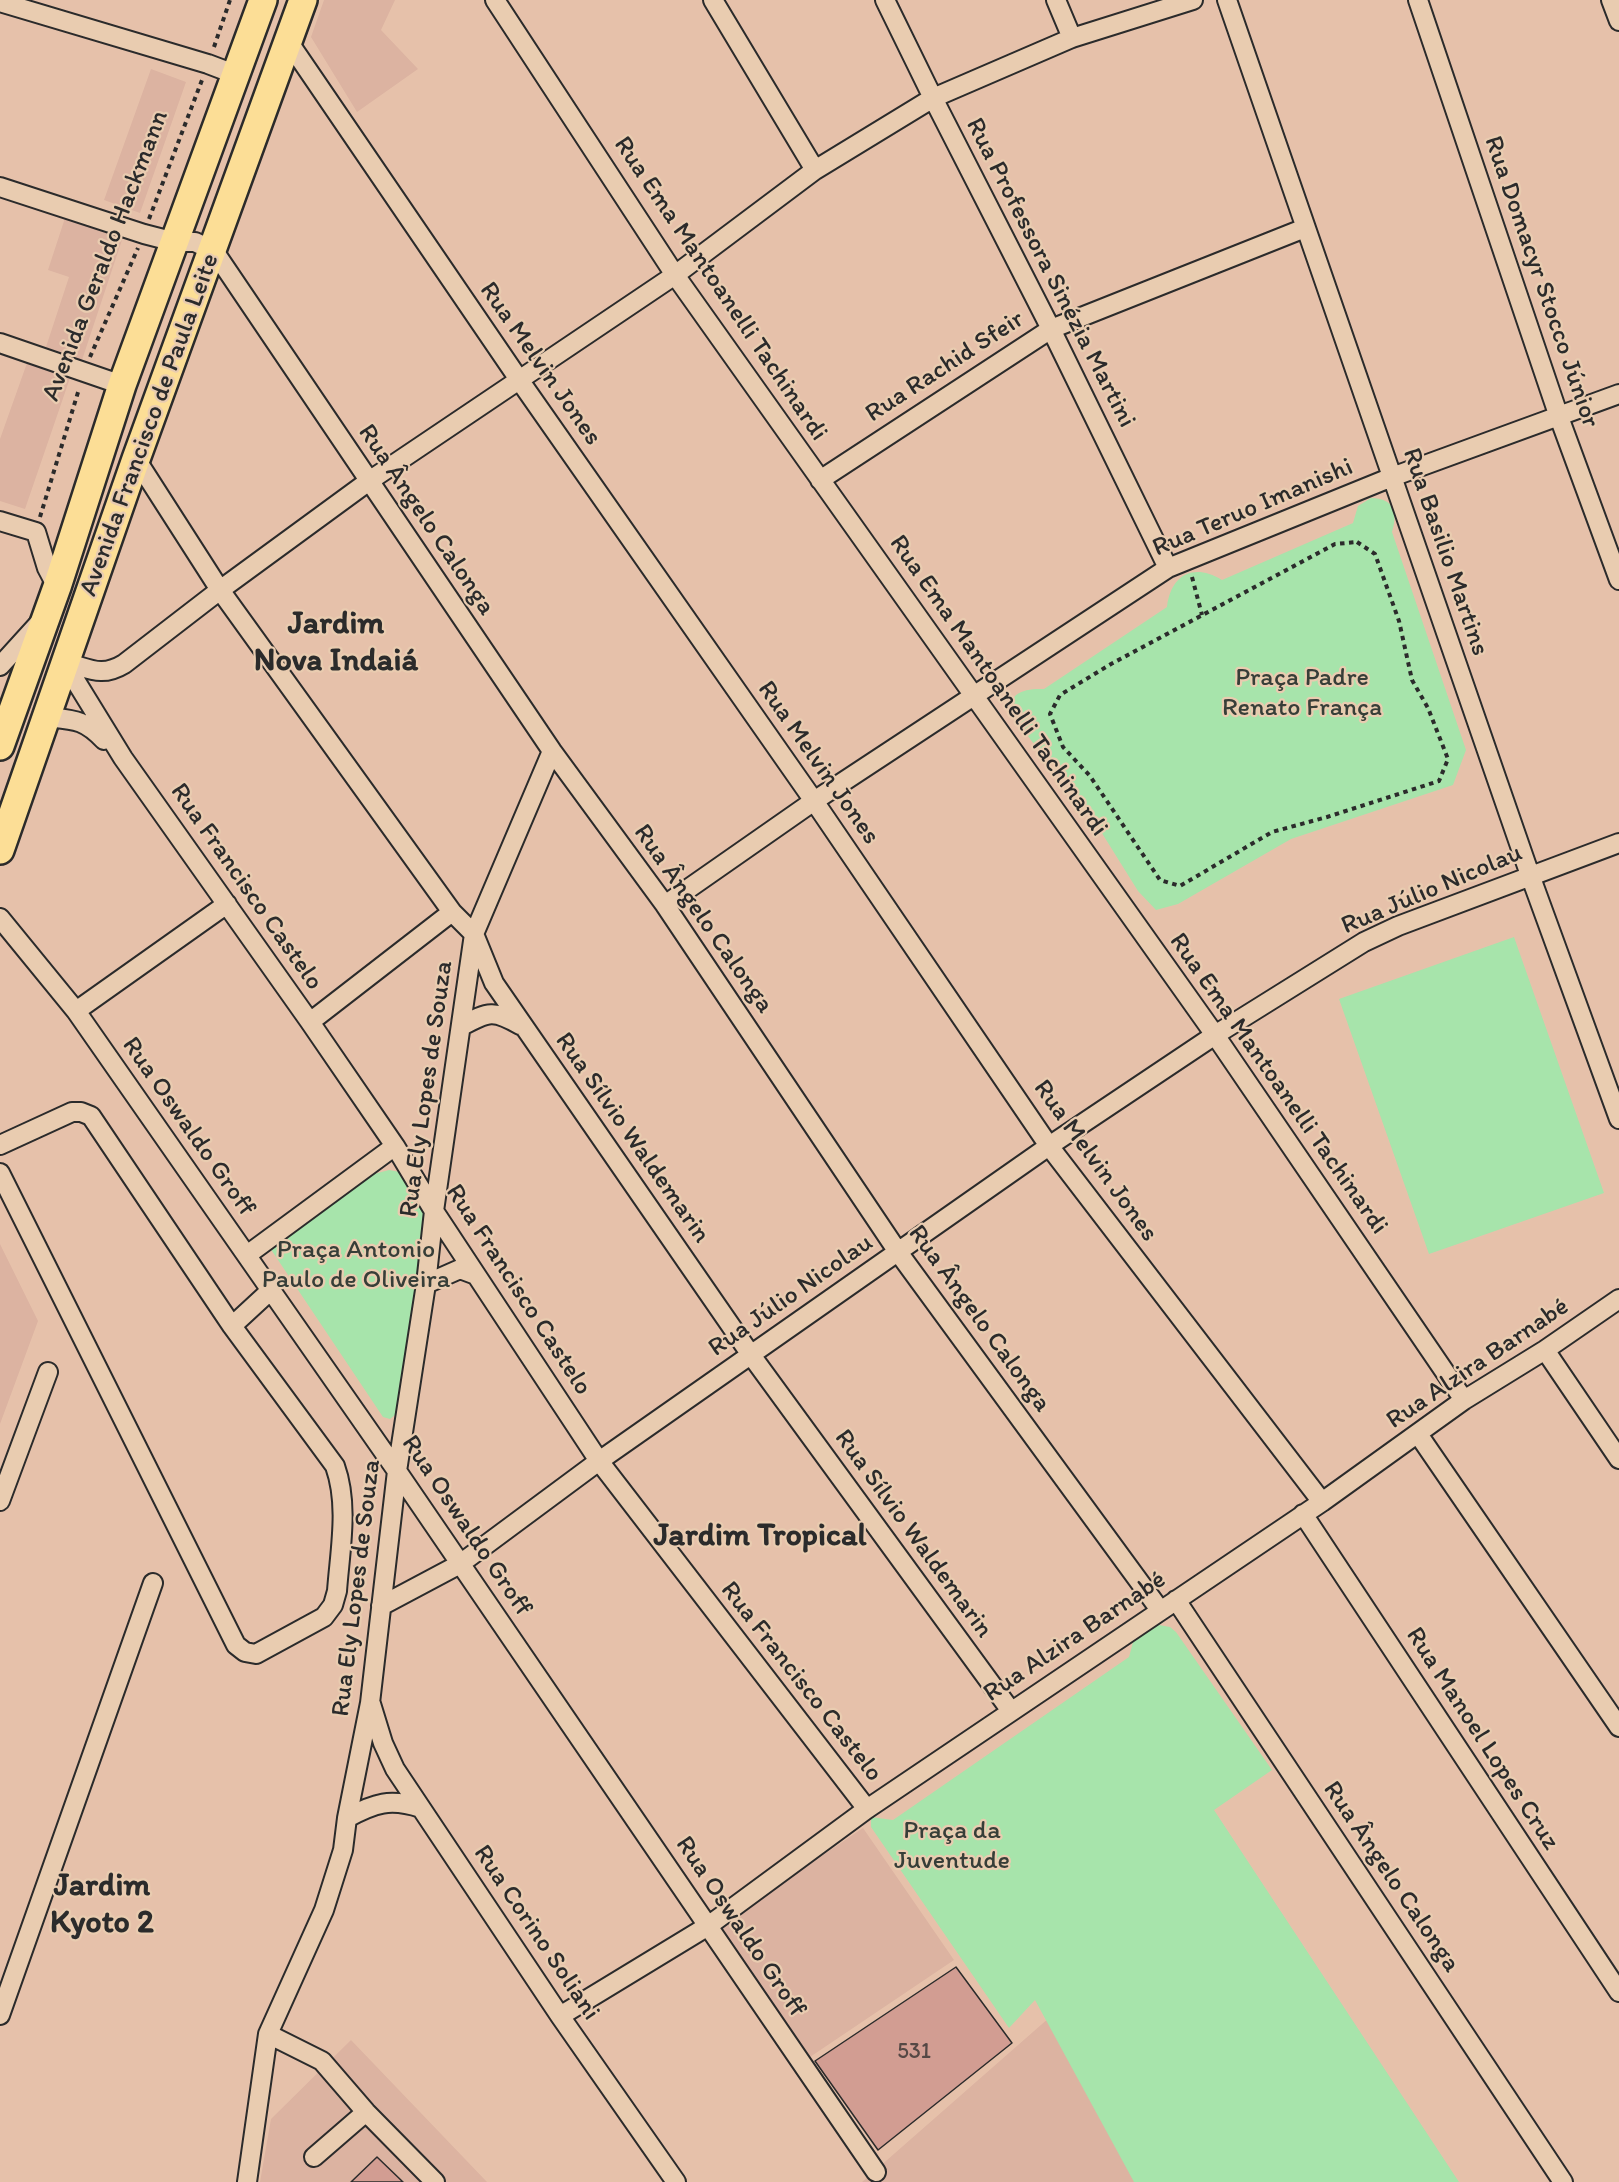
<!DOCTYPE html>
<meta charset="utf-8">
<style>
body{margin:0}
canvas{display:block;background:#e6c1aa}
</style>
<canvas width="1619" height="2182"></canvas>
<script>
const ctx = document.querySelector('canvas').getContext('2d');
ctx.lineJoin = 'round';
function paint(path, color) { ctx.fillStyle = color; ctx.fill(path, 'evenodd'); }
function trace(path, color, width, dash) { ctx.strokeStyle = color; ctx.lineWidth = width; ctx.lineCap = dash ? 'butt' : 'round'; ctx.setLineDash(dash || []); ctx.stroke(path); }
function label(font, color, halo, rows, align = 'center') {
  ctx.font = font + ' Itim,sans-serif'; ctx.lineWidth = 4.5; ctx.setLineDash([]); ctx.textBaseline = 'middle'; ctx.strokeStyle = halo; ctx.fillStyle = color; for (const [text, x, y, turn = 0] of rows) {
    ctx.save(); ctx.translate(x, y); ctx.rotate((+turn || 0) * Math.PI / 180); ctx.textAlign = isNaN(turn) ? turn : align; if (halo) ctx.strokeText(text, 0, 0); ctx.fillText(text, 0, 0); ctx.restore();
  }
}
paint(new Path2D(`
 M324 0H395L381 30 418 69 357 112 311 37Z
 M151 69 186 82 140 213 104 200Z
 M65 218 123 237 82 360 46 347 69 277 48 270Z
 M27 363 70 378 25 509 0 501V439Z
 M0 1244 38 1321 0 1424Z
 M863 1828 954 1960 807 2059 720 1925Z
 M1050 2017 1138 2182H862Z
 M351 2040 487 2182H403L377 2157 351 2182H260L271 2119Z`), '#dcb3a1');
paint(new Path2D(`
 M1371 498C1394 498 1398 513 1392 532L1466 750 1453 785 1291 839 1178 904 1156 910 1138 891 1062 769 1040 752 1015 719C1002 693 1025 688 1044 689L1167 607C1171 574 1194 563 1222 580L1353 523 1358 506Z
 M1514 937 1604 1193 1429 1254 1339 999Z
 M389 1170 400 1172 429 1214 395 1415 390 1419 383 1417 270 1248 374 1174Z
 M1159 1625 1170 1627 1176 1632 1272 1770 1214 1810 1459 2182H1134L1035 2000 1009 2028 871 1827V1817L893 1820 1129 1657 1135 1635 1151 1626Z`), '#a7e4ab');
const building = new Path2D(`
 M956 1967 1012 2043 878 2150 815 2061Z
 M377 2157 403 2182H351Z`);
paint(building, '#d29d92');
trace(building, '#2b2b2b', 1.5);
const street = new Path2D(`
 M495 0 675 275 1215 1035 1464 1400
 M713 0 815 170
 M885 0 933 98 1051 329 1168 568
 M1056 0 1072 38
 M1227 0 1530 875 1619 1119
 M1418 0 1559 417 1619 580
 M1611 0 1619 21
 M0 2 208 64 237 75
 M288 41 520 381 814 801 1049 1146 1322 1502
 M0 187 144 234 175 242H195L214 251 552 751 665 905 898 1252 1160 1610
 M0 343 122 385
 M136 459 220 590 452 912 474 934 494 983 751 1355 1011 1711
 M820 480 1051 329 1305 228
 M0 521 36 532 47 568 57 587
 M64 662 123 758 310 1022 395 1146 434 1211 599 1461 867 1809
 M64 662C89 668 101 678 124 664L220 590 369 481 675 275 815 170 933 98 1072 38 1193 0
 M0 666 41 621
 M46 717C74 720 84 719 104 740
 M665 905 814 801 1168 568 1392 477 1619 394
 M0 918 76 1011 397 1471 876 2172
 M76 1011 227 904
 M310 1022 452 912
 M462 1026C489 1011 494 1010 520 1025
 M0 1145 72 1112H81L91 1116 232 1326 335 1466C349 1505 340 1550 337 1591L333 1605 324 1617 256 1654 245 1652 236 1645 0 1173
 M247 1255 395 1146
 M426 1284 460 1269 476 1275
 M232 1326 271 1290
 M1545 1350 1619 1459
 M1418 1434 1619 1727
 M0 1501 48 1372
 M1303 1514 1619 1992
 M1176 1600 1563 2182
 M381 1606 460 1564 599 1461 1049 1146 1215 1035 1364 942 1398 926 1619 843
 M371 1704 383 1743 395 1769 560 2016 676 2182
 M347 1818C375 1803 390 1798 421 1808
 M0 2015 153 1583
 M560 2016 708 1926 867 1809 1322 1502 1464 1400 1545 1350 1619 1299
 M268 2034 322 2061 366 2112 435 2182
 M314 2157 366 2112
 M247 2182 268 2034 324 1910 343 1850 347 1818 370 1703 397 1471 426 1284 434 1211 474 934 552 751`);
const primary = new Path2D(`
 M0 746 57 587 122 385 263 0
 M0 850 136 459 303 0`);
trace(street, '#2b2b2b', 22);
trace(primary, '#2b2b2b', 32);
trace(new Path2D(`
 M214 47 230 0
 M149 219 202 80
 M90 357 138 248
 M40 517 79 389
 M1357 542 1375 554 1399 621 1412 680 1428 708 1448 759 1439 781 1327 817 1272 832 1180 886 1160 880 1090 776 1063 747 1050 714 1060 695 1111 664 1335 544Z
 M1192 577 1202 615`), '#2b2b2b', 4, [4.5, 4.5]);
trace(street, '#e9ccb0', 18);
trace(primary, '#fcde96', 27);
label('22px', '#554845', null, [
 ["531",914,2052]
]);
label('26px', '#2b2b2b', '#e9ccb0', [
 ["Avenida Geraldo Hackmann",106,256,-69],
 ["Rua Professora Sinézia Martini",1050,273,63],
 ["Rua Domacyr Stocco Júnior",1541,282,71],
 ["Rua Ema Mantoanelli Tachinardi",720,289,56],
 ["Rua Melvin Jones",540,364,55],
 ["Rua Rachid Sfeir",945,367,-33],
 ["Avenida Francisco de Paula Leite",150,425,-70],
 ["Rua Teruo Imanishi",1253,508,-23],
 ["Rua Ângelo Calonga",426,520,56],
 ["Rua Basilio Martins",1445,552,71],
 ["Rua Ema Mantoanelli Tachinardi",998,686,55],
 ["Rua Melvin Jones",818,763,55],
 ["Rua Francisco Castelo",246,887,55],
 ["Rua Júlio Nicolau",1432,890,-23],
 ["Rua Ângelo Calonga",703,919,55],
 ["Rua Ema Mantoanelli Tachinardi",1278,1084,55],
 ["Rua Ely Lopes de Souza",427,1089,-82],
 ["Rua Oswaldo Groff",188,1127,55],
 ["Rua Sílvio Waldemarin",632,1138,55],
 ["Rua Melvin Jones",1095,1161,54],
 ["Rua Francisco Castelo",518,1290,57],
 ["Rua Júlio Nicolau",791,1296,-35],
 ["Rua Ângelo Calonga",979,1319,54],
 ["Rua Alzira Barnabé",1478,1364,-34],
 ["Rua Oswaldo Groff",466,1526,56],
 ["Rua Sílvio Waldemarin",913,1534,54],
 ["Rua Ely Lopes de Souza",357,1588,-83],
 ["Rua Alzira Barnabé",1075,1637,-34],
 ["Rua Francisco Castelo",801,1682,52],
 ["Rua Manoel Lopes Cruz",1482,1739,57],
 ["Rua Ângelo Calonga",1391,1877,56],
 ["Rua Oswaldo Groff",740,1927,56],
 ["Rua Corino Soliani",536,1933,56]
]);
label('26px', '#373e38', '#e9ccb0', [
 ["Praça Padre",1302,678],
 ["Renato França",1302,708],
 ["Praça Antonio",356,1250],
 ["Paulo de Oliveira",356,1280],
 ["Praça da",952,1831],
 ["Juventude",952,1861]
]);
label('bold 32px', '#2b2b2b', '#e9ccb0', [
 ["Jardim",336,625],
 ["Nova Indaiá",336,662],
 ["Jardim Tropical",760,1537],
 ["Jardim",102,1887],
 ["Kyoto 2",102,1924]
]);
</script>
